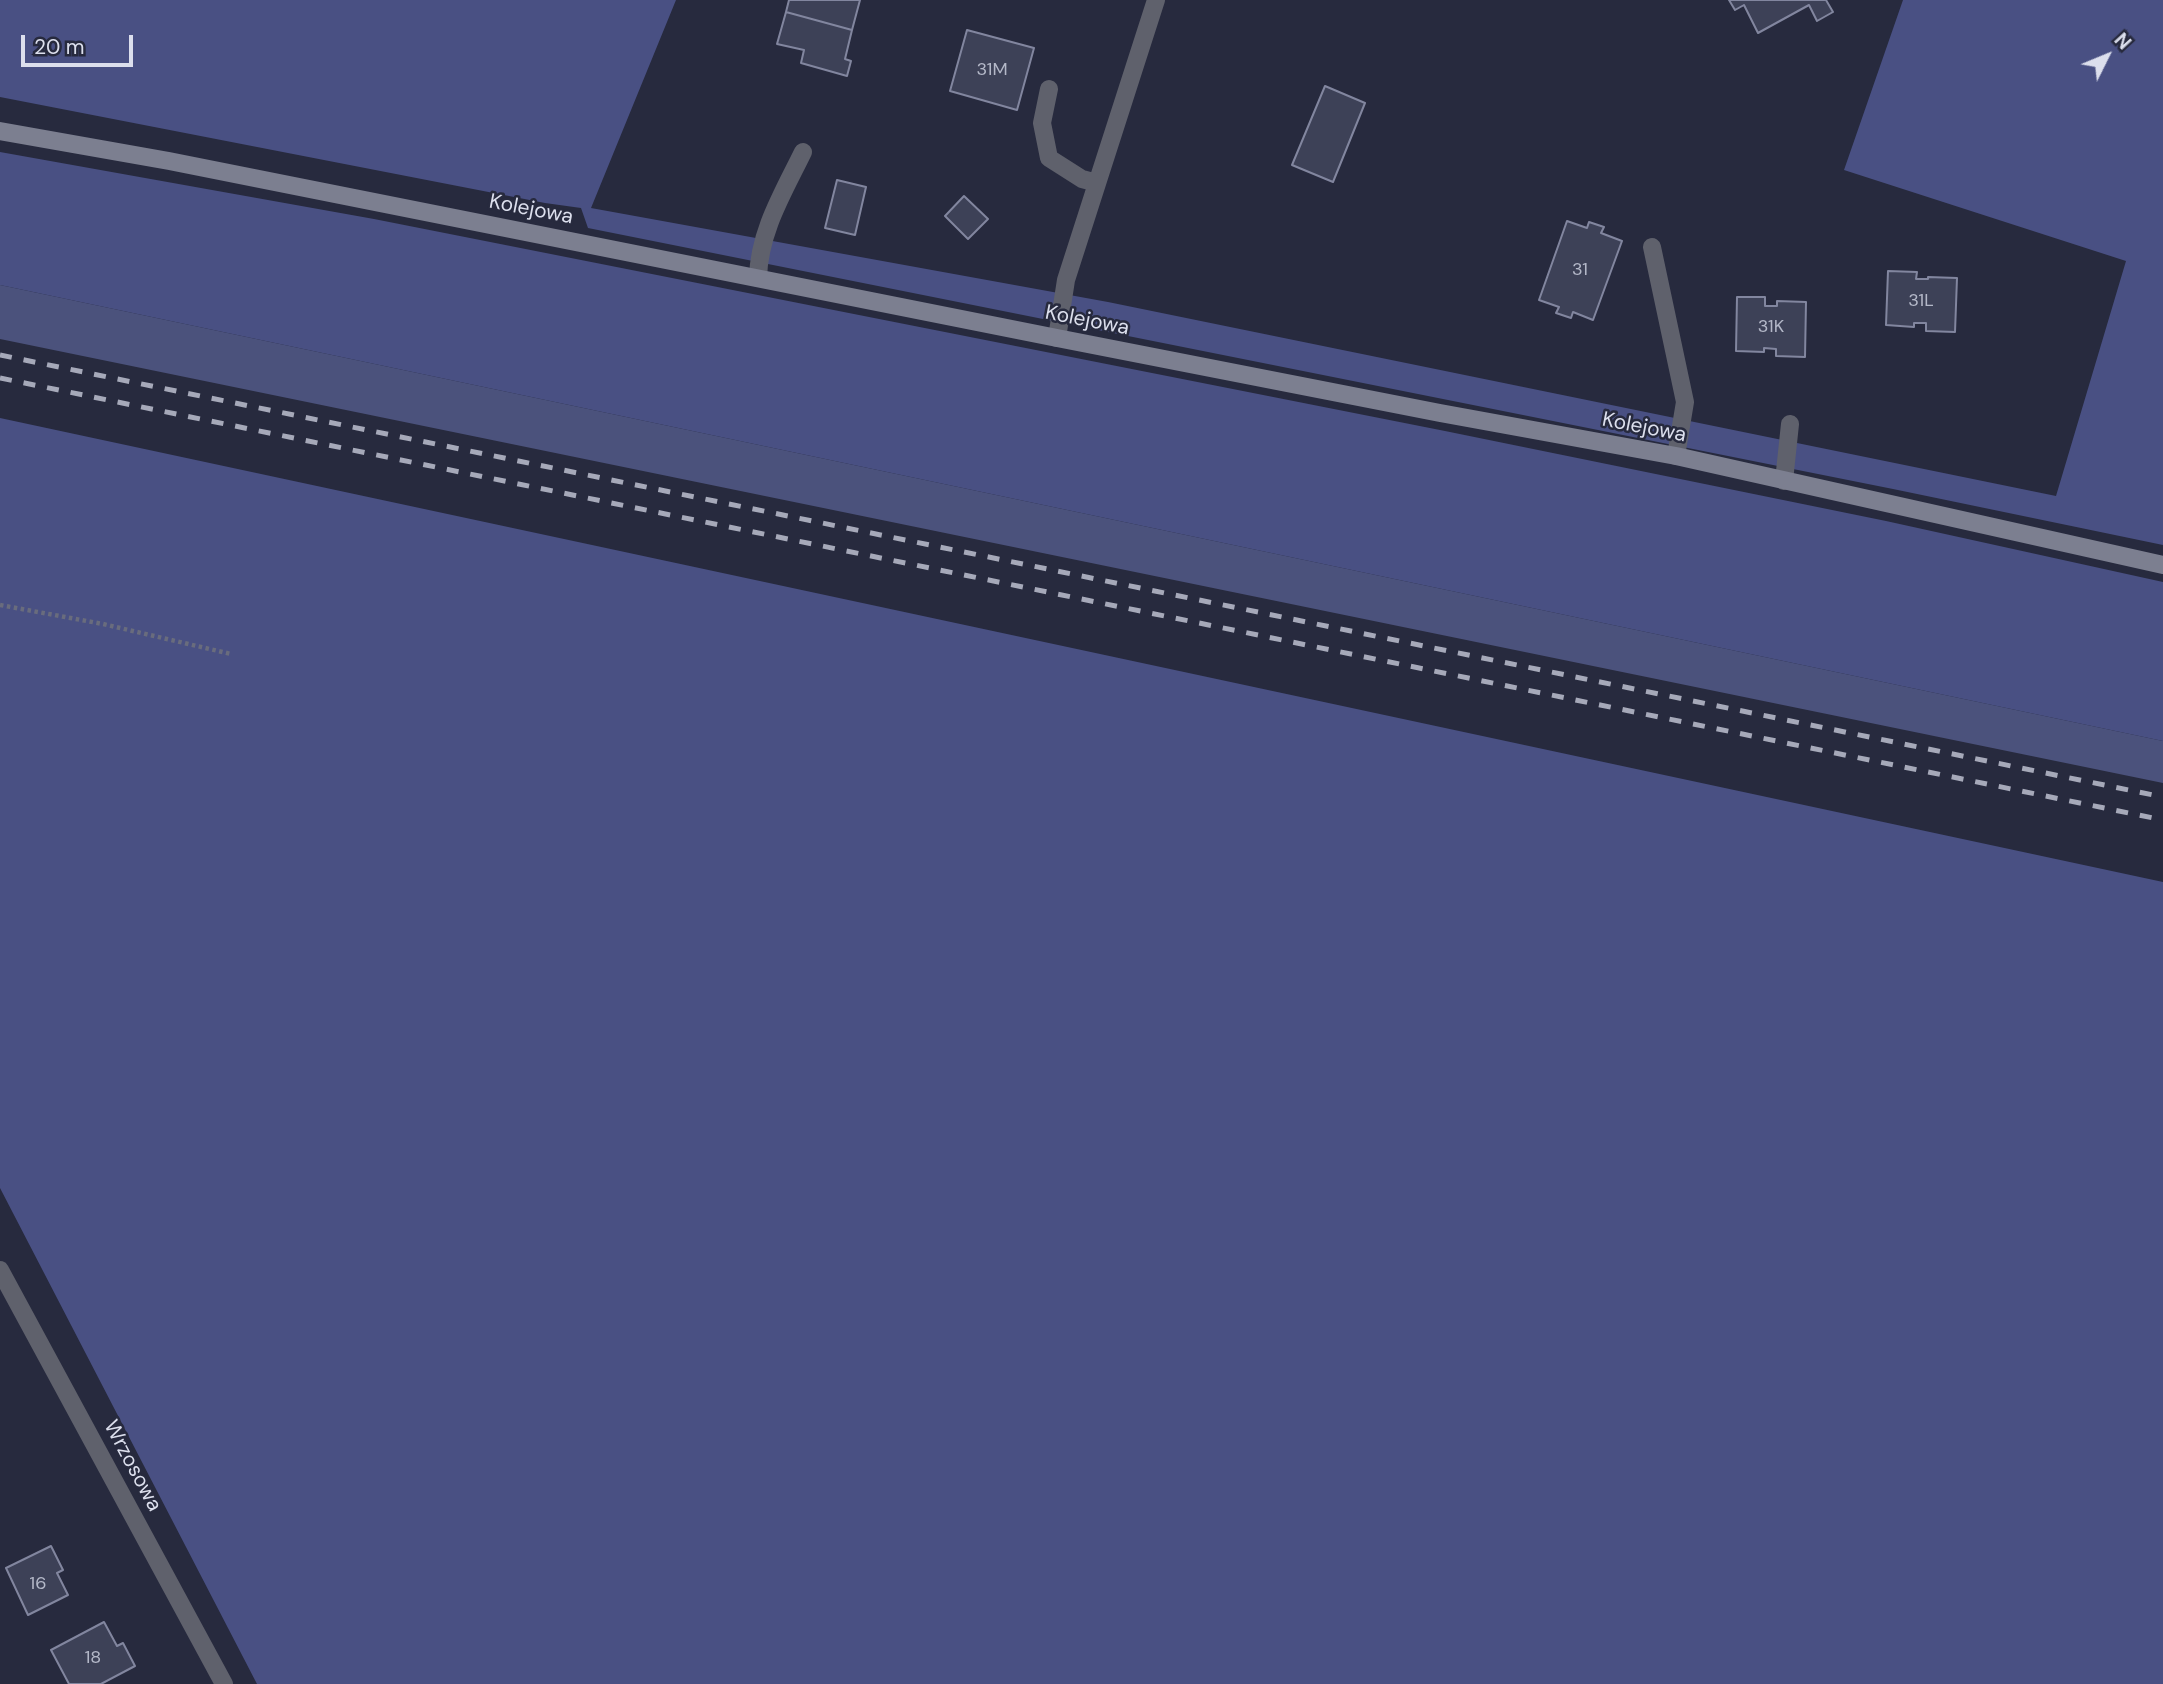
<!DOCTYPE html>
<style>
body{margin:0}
#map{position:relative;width:2163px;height:1684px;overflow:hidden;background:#272a3e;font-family:"DM Sans",sans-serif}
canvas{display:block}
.north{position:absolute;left:2072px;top:21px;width:70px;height:70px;-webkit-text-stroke:5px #272a3e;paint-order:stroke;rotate:47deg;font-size:19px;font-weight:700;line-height:28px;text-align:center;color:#dcdfed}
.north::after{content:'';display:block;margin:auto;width:24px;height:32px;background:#dcdfed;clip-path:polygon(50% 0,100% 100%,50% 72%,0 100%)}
.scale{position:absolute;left:21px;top:35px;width:112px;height:32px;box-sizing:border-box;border:4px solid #dcdfed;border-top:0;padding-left:9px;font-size:21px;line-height:24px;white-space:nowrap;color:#dcdfed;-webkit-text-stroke:5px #272a3e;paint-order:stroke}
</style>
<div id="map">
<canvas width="2163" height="1684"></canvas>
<div class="north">N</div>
<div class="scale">20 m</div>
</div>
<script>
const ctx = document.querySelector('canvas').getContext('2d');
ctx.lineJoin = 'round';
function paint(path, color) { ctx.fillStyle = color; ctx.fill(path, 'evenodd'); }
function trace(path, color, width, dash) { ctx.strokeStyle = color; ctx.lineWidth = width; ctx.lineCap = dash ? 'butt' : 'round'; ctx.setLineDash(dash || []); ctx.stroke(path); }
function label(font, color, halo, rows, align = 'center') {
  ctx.font = font + ' "DM Sans",sans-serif'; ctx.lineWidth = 5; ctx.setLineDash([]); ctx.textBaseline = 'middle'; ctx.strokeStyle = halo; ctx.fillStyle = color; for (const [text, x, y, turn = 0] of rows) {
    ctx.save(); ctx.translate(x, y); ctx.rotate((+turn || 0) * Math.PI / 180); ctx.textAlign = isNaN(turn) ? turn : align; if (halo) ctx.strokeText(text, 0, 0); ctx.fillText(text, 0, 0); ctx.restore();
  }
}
paint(new Path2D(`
 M0 285 2163 741V783L0 339Z`), '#4b527c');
paint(new Path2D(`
 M0 0H676L591 208 1108 302 2056 496 2126 261 1844 170 1903 0H2163V545L1893 489 588 228 581 208 545 203 0 97Z
 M0 152 374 219 1445 431 1886 521 2163 582V741L0 285Z
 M0 418 2163 882V1684H257L0 1188Z`), '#495083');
const building = new Path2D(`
 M789 0H860L852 30 786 12Z
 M1729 0H1826L1833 12 1817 21 1809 5 1758 33 1744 5 1735 10Z
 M786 12 852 30 845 59 851 61 847 76 801 63 804 50 777 44Z
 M967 30 1034 48 1017 110 950 91Z
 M1325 86 1365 103 1333 182 1292 165Z
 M837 180 866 187 855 235 825 228Z
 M964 196 988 219 968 239 945 216Z
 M1567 221 1587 228 1589 222 1604 227 1601 233 1622 241 1593 320 1573 312 1571 318 1556 313 1559 307 1539 300Z
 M1888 271 1917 272 1916 279H1928V277L1957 278 1955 332 1926 331V323H1914V327L1886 325Z
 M1737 297H1765V306H1777V301L1806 302 1805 357 1776 356V349L1764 348V352L1736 351Z
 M51 1546 63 1570 57 1573 68 1595 28 1615 6 1568Z
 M104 1622 117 1646 123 1643 135 1666 101 1684H69L51 1650Z`);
paint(building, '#3d4157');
trace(building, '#82869f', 2);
trace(new Path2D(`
 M0 605 103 624 231 654`), '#696c7d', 4.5, [3.5, 3.5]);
trace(new Path2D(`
 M1049 89 1042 123 1049 158 1082 179 1097 183
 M1652 247 1685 402 1676 456
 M758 278C759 232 783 193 803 152
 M1057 338 1066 280 1156 0
 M1784 481 1790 424`), '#5f616c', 18);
trace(new Path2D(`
 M0 1270 224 1684`), '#5f616c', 18);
trace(new Path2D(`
 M0 131 169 161 1057 338 1440 413 1676 456 2163 565`), '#7c7f90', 18);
trace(new Path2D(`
 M0 355 2163 797
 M0 378 2163 820`), '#a6a9b9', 5, [12, 12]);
label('18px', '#b4b8c8', null, [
 ["31M",992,70],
 ["31",1580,270],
 ["31L",1921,301],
 ["31K",1771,327],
 ["16",38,1584],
 ["18",93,1658]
]);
label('21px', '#dcdfed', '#272a3e', [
 ["Kolejowa",531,210,11],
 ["Kolejowa",1087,321,11],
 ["Kolejowa",1644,428,11],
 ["Wrzosowa",132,1466,62]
]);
</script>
